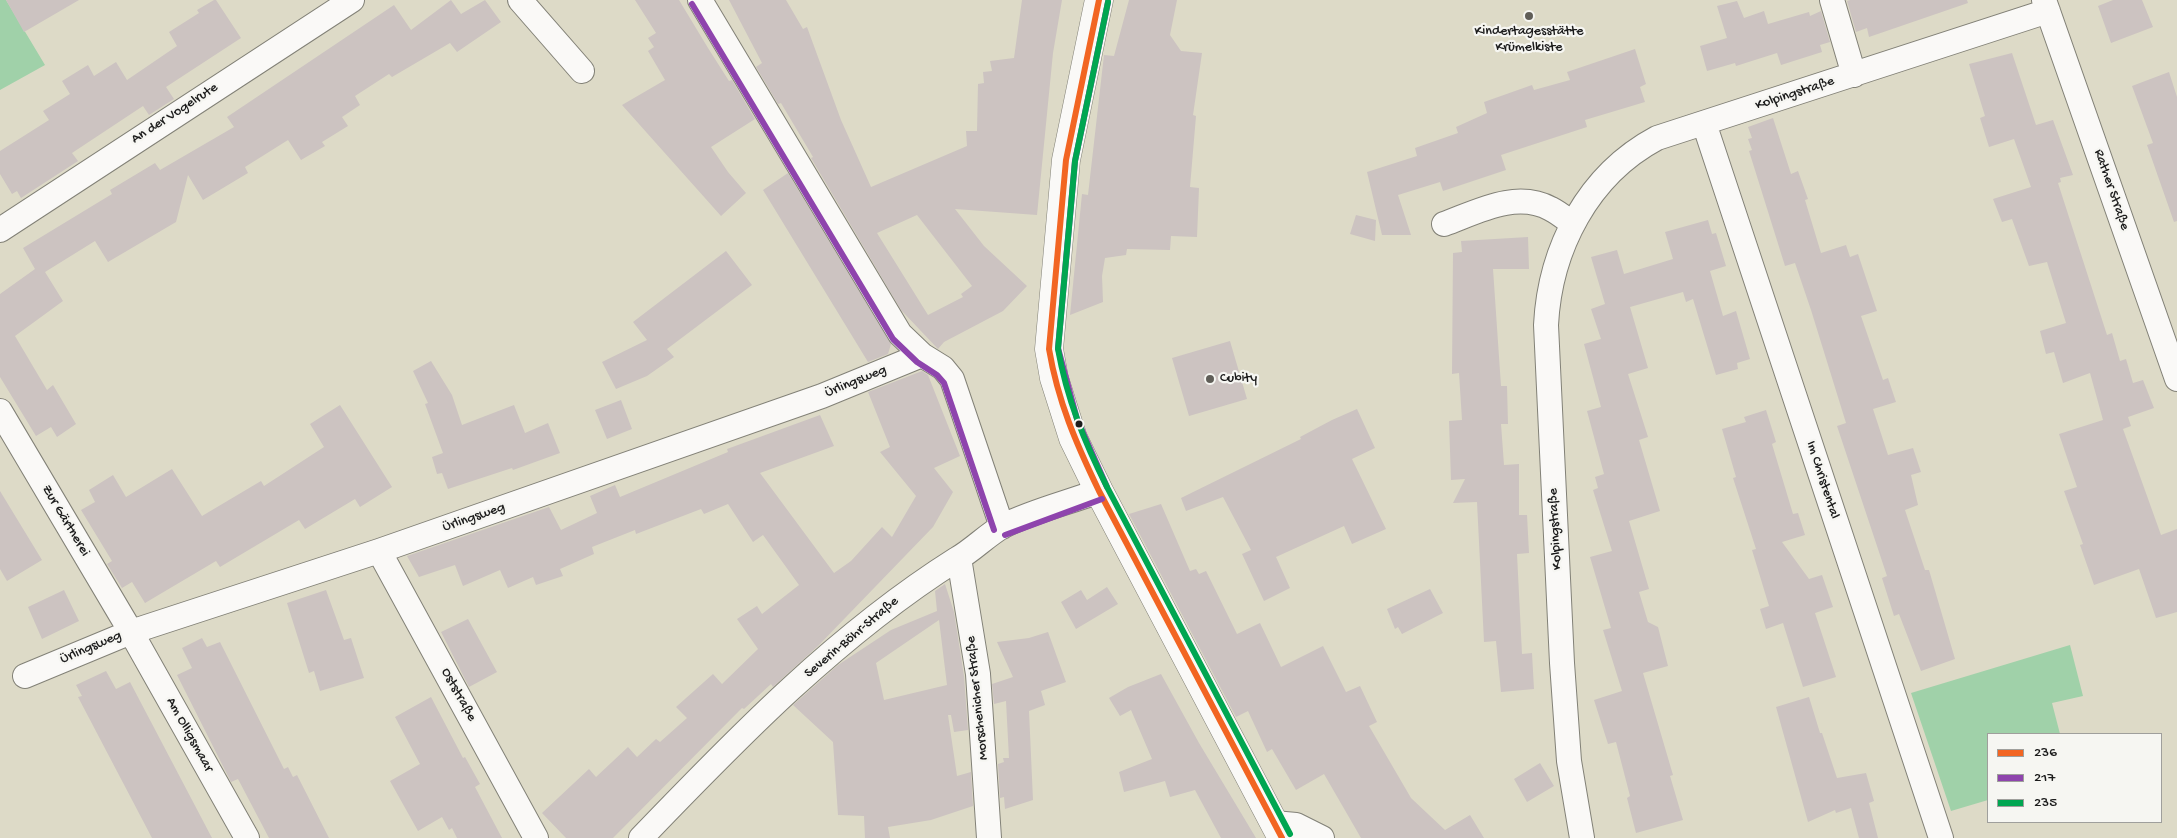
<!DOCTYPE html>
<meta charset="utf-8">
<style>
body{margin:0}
#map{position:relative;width:2177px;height:838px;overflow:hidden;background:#dddac7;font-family:"Gochi Hand",sans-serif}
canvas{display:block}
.legend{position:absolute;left:1987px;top:733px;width:175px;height:90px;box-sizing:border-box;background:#f6f6f2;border:1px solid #9f9f9c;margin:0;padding:6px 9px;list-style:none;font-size:15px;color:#1c1c1c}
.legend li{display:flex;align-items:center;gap:10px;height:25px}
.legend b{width:25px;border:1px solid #9f9f9c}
</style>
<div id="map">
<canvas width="2177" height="838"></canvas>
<ul class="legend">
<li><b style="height:6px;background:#f26522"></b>236</li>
<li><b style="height:6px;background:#8e44ad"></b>217</li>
<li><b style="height:6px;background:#00a651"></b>235</li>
</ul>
</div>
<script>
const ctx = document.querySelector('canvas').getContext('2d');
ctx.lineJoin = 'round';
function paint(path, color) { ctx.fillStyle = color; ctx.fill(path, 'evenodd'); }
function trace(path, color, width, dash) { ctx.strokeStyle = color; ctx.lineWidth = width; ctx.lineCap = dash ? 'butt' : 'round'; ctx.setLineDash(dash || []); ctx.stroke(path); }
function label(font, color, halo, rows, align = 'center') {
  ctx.font = font + ' "Gochi Hand",sans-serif'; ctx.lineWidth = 4.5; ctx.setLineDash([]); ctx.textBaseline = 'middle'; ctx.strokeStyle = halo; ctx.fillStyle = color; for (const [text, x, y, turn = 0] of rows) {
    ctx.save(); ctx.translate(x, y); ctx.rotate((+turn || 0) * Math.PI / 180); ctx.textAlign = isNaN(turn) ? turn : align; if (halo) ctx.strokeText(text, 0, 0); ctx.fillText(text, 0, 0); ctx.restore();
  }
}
paint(new Path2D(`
 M0 0H6L45 65 0 90Z
 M2070 645 2083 696 2052 703 2060 734H1988V800L1951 811 1911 693Z`), '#a0d1a9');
paint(new Path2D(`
 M6 0H79L24 32Z
 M214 0H216L241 38 166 87 174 99 149 115 143 106 72 153 78 161 21 198 17 191 12 194 0 174V151L49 120 43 111 70 94 62 81 88 65 94 76 116 62 127 80 177 46 169 32 199 13 197 10Z
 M451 0 461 14 485 0 501 22 457 52 450 43 392 77 389 74 355 96 360 105 342 117 348 126 322 142 325 146 301 160 288 140 245 167 248 173 203 200 188 175 176 222 108 262 95 241 45 272 63 301 15 336 47 390 53 385 76 424 57 437 51 427 36 436 0 377V294L35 269 23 248 112 194 110 190 155 163 160 170 234 127 227 117 394 5 411 30Z
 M635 0H679L708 48 729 81 732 80 755 119 711 147 728 172 746 193 721 216 622 105 665 80 648 51 654 47 648 38 656 33Z
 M729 0H786L803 29 807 27 841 120 871 187 967 146 966 131H977L978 84 984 83 983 72 992 71 990 61 1014 58 1022 0H1062L1053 53 1037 215 955 209 984 246 1027 286 1003 311 944 342 938 349 901 310 811 158 813 157 781 103 778 104 756 67 762 63ZM917 215 972 286 961 294 963 297 928 315 877 233Z
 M1129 0H1177L1170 35 1181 51 1202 53 1193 115 1196 116 1190 187 1199 188 1197 237 1171 236 1170 250 1127 249 1126 255 1105 258 1102 276 1103 302 1070 315 1082 194 1088 195 1104 55 1114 56Z
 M1850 0H1967L1968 3 1869 37 1867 28 1856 32 1847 1Z
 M2113 0H2142L2153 27 2111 43 2098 6Z
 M1737 1 1744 18 1764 11 1768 24 1809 12 1810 16 1821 11 1830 42 1820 45 1822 52 1781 65 1777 53 1736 66 1735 63 1707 71 1700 46 1727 38 1717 6Z
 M1635 49 1646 84 1640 87 1645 102 1585 120 1587 127 1501 155 1506 170 1443 191 1440 182 1398 195 1411 235H1382L1367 172 1417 156 1415 148 1458 133 1456 127 1487 113 1484 102 1532 85 1534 90 1570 80 1567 72Z
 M2012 53 2036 125 2053 120 2073 175 2060 178 2061 182 2058 183 2107 335 2112 333 2120 361 2126 359 2133 383 2143 380 2154 408 2128 417 2131 426 2123 429 2161 535 2177 529V612L2156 618 2139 569 2094 585 2080 545 2083 544 2064 491 2077 487 2059 434 2103 420 2090 373 2063 383 2054 352 2046 354 2040 331 2066 323 2047 262 2029 266 2012 219 2002 222 1993 199 2031 187 2014 139 1989 147 1980 118 1985 116 1969 64Z
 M2169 72 2177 97V221L2174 222 2147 145 2153 143 2132 86Z
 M1773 118 1791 174 1798 171 1808 199 1805 200 1821 253 1846 245 1850 257 1858 254 1877 311 1861 316 1883 380 1888 378 1896 402 1873 409 1888 455 1913 448 1921 472 1911 475 1918 505 1905 510 1925 570H1929L1955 659 1921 671 1899 614 1894 616 1882 578 1887 576 1837 426 1846 423 1811 310 1795 263 1785 266 1749 151 1752 150 1748 139 1752 138 1748 127Z
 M788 173 891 344 888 354 868 362 763 190Z
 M1356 215 1376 220 1375 241 1350 234Z
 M1708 220 1712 234 1716 233 1726 266 1710 271 1723 316 1736 311 1750 359 1737 363 1738 369 1716 375 1693 299 1686 302 1683 292 1630 307 1648 368 1628 374 1648 437 1639 440 1660 511 1629 521 1649 589 1639 592 1648 622 1658 627 1668 666 1643 673 1673 775 1670 776 1683 820 1636 833 1627 798 1630 796 1616 742 1608 744 1594 700 1622 691 1603 630 1611 628 1590 557 1612 551 1593 490 1598 488 1595 477 1604 474 1587 411 1601 407 1584 344 1601 339 1591 309 1605 304 1591 257 1617 250 1624 274 1673 259 1665 232Z
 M1528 237 1529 269H1493L1501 386H1507L1508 424H1501L1504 465 1519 464V515H1527L1529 553 1517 554 1522 654 1532 653 1534 689 1501 692 1496 641 1484 642 1477 502 1453 503 1465 479 1451 480 1449 421 1462 420 1459 373 1452 374 1453 253 1462 252 1461 241Z
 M726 251 752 285 667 349 674 357 647 376 616 389 602 362 647 340 633 322Z
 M1230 341 1247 399 1189 416 1172 358Z
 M431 361 452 395 462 425 514 405 525 433 548 423 560 453 513 470 512 468 448 489 442 473 437 474 432 457 443 453 425 404 428 403 413 371Z
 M922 371 928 375 960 456 934 468 953 492 933 527 818 646 773 687 771 684 744 709 742 708 613 838H566L542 813 589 769 596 777 628 747 637 757 656 739 660 742 687 718 676 707 713 674 722 684 758 649 737 619 757 606 762 614 799 585 763 535 753 542 728 504 704 514 701 509 636 534 635 530 592 547 594 554 560 569 563 576 536 585 533 577 508 588 500 570 463 586 455 565 419 577 407 556 549 507 561 530 597 513 590 496 615 485 620 497 728 452 727 449 820 415 834 446 760 473 834 573 851 561 882 527 892 537 916 496 880 452 890 447 868 392Z
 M621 400 632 429 607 439 595 410Z
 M340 405 392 487 360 507 355 499 305 529 299 520 220 567 216 561 145 603 132 582 122 588 107 564 112 561 81 510 95 502 89 490 113 475 126 497 172 469 202 516 261 481 264 486 324 447 310 424Z
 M1357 409 1375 448 1352 459 1386 529 1352 544 1344 526 1276 557 1290 588 1264 601 1242 554 1251 550 1223 497 1186 511 1181 498 1301 439 1300 437 1332 420Z
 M1766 410 1776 442 1772 444 1793 514 1798 513 1805 535 1782 542 1809 579 1822 575 1833 607 1815 613 1836 677 1803 687 1783 623 1766 629 1760 609 1769 606 1752 550 1756 549 1733 478 1736 477 1722 429 1746 422 1744 417Z
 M0 491 42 560 7 581 0 569Z
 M1161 504 1190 571 1196 569 1199 574 1206 571 1237 634 1260 623 1281 667 1323 646 1346 692 1360 686 1377 722 1369 726 1411 798 1445 830 1470 815 1484 838H1361L1324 774 1296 790 1272 749 1267 752 1248 711 1236 717 1129 514Z
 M945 584 954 612 964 676 968 730 954 732 951 715H948L957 776 971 772 973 806 931 820 888 827 890 838H865L864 816 838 815 833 742 793 705 838 665 891 630 937 611 935 591ZM939 620 947 685 884 700 876 663Z
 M1107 587 1118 604 1076 629 1061 602 1081 590 1087 600Z
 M1430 589 1443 613 1402 634 1398 627 1395 629 1387 609Z
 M64 590 79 621 42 639 28 607Z
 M326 590 344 640 351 638 364 678 320 691 314 671 309 673 287 603Z
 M468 619 497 672 469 687 441 632Z
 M1048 632 1066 682 1041 691 1045 705 1029 711 1033 800 1005 809 1004 797 1000 798 998 764 1004 762 1003 758H1009L1006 701 994 704 992 684 1013 677 997 642 1029 638Z
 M202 638 207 647 220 642 284 769 288 767 293 777 297 775 329 838H269L238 779 231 782 177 675 192 668 182 648Z
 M106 671 116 689 130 682 212 838H152L78 697 82 696 76 685Z
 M1161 674 1199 743 1256 838H1221L1195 790 1170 797 1165 781 1124 792 1119 772 1152 759 1131 710 1120 716 1109 698 1128 687Z
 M431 697 463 758 465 757 480 784 475 787 502 838H457L452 828 449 830 442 817 418 831 390 781 420 764 395 717Z
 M1809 697 1820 733H1822L1837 778 1866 773 1874 801 1869 803 1878 838H1859L1851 808 1836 813 1835 810 1808 822 1776 707Z
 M1540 763 1554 786 1527 802 1514 779Z`), '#ccc3c1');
const street = new Path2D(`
 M520 0 582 71
 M700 0 900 334 922 355 943 368 952 379 1002 527
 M1832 0 1854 75
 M2044 0 2177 379
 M1704 123 1941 838
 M1444 224C1477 212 1516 190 1551 209 1559 213 1566 219 1573 224
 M0 230 352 0
 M0 411 131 632 247 838
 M379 551 536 838
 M959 558 978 674 989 838
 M25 676 131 632 379 551 822 396 922 355
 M1274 823 1296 825 1322 838
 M641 838C738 737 838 634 957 559 973 550 987 535 1003 526 1033 511 1067 503 1099 491
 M1582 838 1569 761 1562 663 1546 325C1550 248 1588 175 1657 138L2048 11`);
const secondary = new Path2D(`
 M1099 0 1066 160 1049 349 1054 378 1073 438 1099 491 1282 838`);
trace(street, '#828177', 26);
trace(secondary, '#828177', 29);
trace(street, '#faf9f7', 24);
trace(secondary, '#faf9f7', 28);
trace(new Path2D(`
 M1099 0 1066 160 1049 349C1058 402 1076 443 1099 491L1282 838`), '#f26522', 6);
trace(new Path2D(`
 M692 4 893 339 917 362 937 375 944 383 994 530
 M1107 487 1077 419 1058 348 1075 161 1108 2
 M1005 535 1102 499`), '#8e44ad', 6);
trace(new Path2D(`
 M1108 2 1075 161 1058 349C1067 399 1084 441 1107 487L1290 834`), '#00a651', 6);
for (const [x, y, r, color] of [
 [1529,16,5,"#605e58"],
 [1210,379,5,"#605e58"],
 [1079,424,4.5,"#1c1c1c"]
]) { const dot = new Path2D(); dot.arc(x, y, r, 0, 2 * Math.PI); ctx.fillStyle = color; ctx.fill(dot); trace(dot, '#f6f6f2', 2); }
label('14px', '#1c1c1c', '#f6f6f2', [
 ["Kindertagesstätte",1529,32],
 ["Krümelkiste",1529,48],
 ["Cubity",1220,379,"left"]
]);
label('14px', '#1c1c1c', '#f6f6f2', [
 ["Kolpingstraße",1795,94,-18],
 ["An der Vogelrute",175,114,-33],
 ["Rather Straße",2111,190,71],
 ["Ürlingsweg",856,382,-22],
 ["Im Christental",1822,480,72],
 ["Ürlingsweg",474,518,-19],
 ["Zur Gärtnerei",65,521,59],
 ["Kolpingstraße",1556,529,-93],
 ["Severin-Böhr-Straße",852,638,-40],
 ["Ürlingsweg",91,648,-23],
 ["Oststraße",458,695,61],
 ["Morschenicher Straße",978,698,-96],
 ["Am Olligsmaar",189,735,61]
]);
</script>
